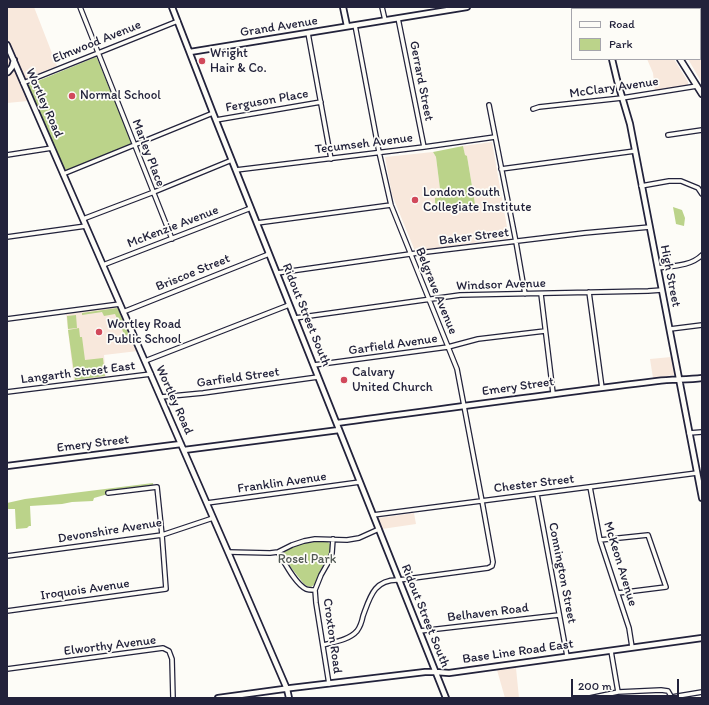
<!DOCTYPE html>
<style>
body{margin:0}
#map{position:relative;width:709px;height:705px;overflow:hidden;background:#fdfcf7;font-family:Itim,sans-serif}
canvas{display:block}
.frame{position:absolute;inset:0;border:8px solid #22223b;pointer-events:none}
.legend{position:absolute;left:571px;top:8px;width:130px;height:52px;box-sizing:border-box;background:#fdfcf7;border:1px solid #a5a5ac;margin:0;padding:5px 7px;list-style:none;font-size:12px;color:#22223b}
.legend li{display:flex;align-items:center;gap:8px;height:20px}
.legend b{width:20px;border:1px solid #a5a5ac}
.scale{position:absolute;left:571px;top:679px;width:108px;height:18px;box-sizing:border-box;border:2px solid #22223b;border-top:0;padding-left:5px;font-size:12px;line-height:14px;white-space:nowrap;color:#22223b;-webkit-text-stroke:3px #fdfcf7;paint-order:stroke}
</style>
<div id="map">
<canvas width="709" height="705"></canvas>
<div class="frame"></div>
<ul class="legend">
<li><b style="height:5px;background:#fdfcf7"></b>Road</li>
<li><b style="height:11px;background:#bbd38a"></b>Park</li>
</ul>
<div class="scale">200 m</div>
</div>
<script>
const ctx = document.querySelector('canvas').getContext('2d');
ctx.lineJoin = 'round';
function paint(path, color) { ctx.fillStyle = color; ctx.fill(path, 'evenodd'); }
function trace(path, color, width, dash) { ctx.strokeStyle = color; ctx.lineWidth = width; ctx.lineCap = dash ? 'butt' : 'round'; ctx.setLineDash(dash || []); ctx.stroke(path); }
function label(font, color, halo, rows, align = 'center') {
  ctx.font = font + ' Itim,sans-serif'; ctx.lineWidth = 3.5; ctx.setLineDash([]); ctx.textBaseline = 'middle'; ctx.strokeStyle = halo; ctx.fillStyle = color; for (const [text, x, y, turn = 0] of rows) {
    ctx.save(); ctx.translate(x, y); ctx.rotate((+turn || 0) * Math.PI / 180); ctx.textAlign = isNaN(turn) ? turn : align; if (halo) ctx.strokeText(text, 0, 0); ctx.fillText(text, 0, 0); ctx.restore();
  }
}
paint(new Path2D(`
 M7 7H34L57 66 20 81 28 101 7 103Z
 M702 48V83L688 59H700V49Z
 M647 59H674L688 82V86L655 91 653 73Z
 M492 142 509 238 415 251 392 195 385 157 433 152 436 157 441 197 436 204 435 210 475 204 467 156H465L463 146Z
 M118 307 138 351 104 355 106 378 74 382 66 313Z
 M671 357 674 375 653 378 650 359Z
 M414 513 416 524 382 529 378 518Z
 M516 668 519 698H505L497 670Z`), '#f8e8dc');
paint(new Path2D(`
 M96 57 97 58 132 143 131 144 67 170 64 169 28 86V85Z
 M463 146 465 155 467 156 475 204 435 210V198L441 197 436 157 433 152Z
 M673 207 682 210 685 218 684 226 676 224Z
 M117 308 118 309 129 335 125 336 115 314 104 316 102 312 82 315V313Z
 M76 315 77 328 68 329 67 316Z
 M79 328 80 337H82L85 360 103 358 105 376 75 380 68 330Z
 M153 483 154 489 108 494 94 498 93 501 72 502 62 504 30 506 31 526H29L27 528 16 529 15 509H7V503L25 499Z
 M325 541 328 542 330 544V550L326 561 320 571 315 584 311 587 307 586 304 584 285 560 283 553C293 543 312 542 325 541Z`), '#bbd38a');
const minor = new Path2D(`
 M80 7 172 239
 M382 7 385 20
 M667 9 671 7
 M398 18 424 147
 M308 33 331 159
 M23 83 178 21
 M489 105 516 242 525 294
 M533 109 539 107 622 98 697 86
 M216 120 321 102
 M668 135 702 130
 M7 155 52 148
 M501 169 635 151
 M236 170 424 147 495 137
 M63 174 213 113
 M641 186 669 181H681L698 188 702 194
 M83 219 154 192 232 160
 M257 223 391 205
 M7 237 86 226
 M103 265 251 208
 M658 268C673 266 691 266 702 255
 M277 273 410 254 584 233 650 227
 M589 292 602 388
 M541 294 553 393
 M123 312 269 254
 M295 318 460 295 648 291 662 290
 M7 319 120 304
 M670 329 702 325
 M145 361 289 305
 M314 365 448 347 478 339 545 331
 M7 392 151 374
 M161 397 203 393 318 377
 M689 433 702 432
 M590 487 600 540 629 628 632 647
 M537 494 567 656
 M207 503 360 482
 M373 515 697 473
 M600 540 648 535 666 587 618 593
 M228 552 270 553 278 552 292 545 304 541 315 539 347 540 359 538 379 529
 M278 552C284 561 295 584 306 589 308 590 312 590 315 590
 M7 556 162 535 213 518
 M7 611 166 589 162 535 157 487 108 493
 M420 631 559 615
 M323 645C334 642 349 640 357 631 360 627 362 621 363 616 370 597 374 579 399 580L488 568 492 566 493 562 482 501 457 369 391 205 379 152 355 25
 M611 651 618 692
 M7 669 163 648 169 651 172 659 173 698
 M329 684 316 603 315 590 321 575 329 561 332 553 333 539
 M672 697 702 692
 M590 698 618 692 661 690 668 691 672 698`);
const tertiary = new Path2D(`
 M172 7 213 113 446 698
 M343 7 347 26
 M602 7V9
 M7 45 228 552 287 689 289 698
 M190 52 467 7
 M612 59 617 80 630 124 702 498
 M8 72 12 67 14 60
 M337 423C443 409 550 394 657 381 672 379 687 380 702 378
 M184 450 339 430
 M7 466 181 444
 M218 698 291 688 425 672H436L449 673 702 638`);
const secondary = new Path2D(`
 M648 7 649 9
 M680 59 702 94`);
trace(minor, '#22223b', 6);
trace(tertiary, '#22223b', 8);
trace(secondary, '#22223b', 8);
trace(minor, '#fdfcf7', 3.5);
trace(tertiary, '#fdfcf7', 4.5);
trace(secondary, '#fdfcf7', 5);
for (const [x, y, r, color] of [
 [202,61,4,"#d1495b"],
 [72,96,4,"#d1495b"],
 [415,200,4,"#d1495b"],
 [99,332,4,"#d1495b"],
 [344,380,4,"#d1495b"]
]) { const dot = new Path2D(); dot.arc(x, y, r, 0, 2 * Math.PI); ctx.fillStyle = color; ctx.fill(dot); trace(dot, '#fdfcf7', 1.5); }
label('13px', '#22223b', '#fdfcf7', [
 ["Grand Avenue",279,27,-9],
 ["Elmwood Avenue",97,42,-22],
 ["Gerrard Street",421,81,79],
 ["McClary Avenue",614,88,-8],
 ["Ferguson Place",267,101,-10],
 ["Wortley Road",44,103,66],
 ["Tecumseh Avenue",364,144,-7],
 ["Marley Place",148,153,69],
 ["McKenzie Avenue",173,227,-21],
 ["Baker Street",474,237,-7],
 ["Briscoe Street",193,273,-22],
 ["High Street",670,276,79],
 ["Windsor Avenue",501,285,-2],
 ["Belgrave Avenue",436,291,68],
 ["Ridout Street South",306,315,68],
 ["Garfield Avenue",393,345,-8],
 ["Langarth Street East",78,373,-7],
 ["Garfield Street",238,378,-8],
 ["Emery Street",518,387,-8],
 ["Wortley Road",174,400,66],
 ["Emery Street",93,444,-7],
 ["Franklin Avenue",282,483,-8],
 ["Chester Street",534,484,-7],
 ["Devonshire Avenue",110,531,-9],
 ["McKeon Avenue",620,564,73],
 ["Connington Street",562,573,79],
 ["Iroquois Avenue",85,590,-8],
 ["Belhaven Road",488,613,-7],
 ["Ridout Street South",425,616,68],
 ["Croxton Road",332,636,82],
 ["Elworthy Avenue",110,646,-7],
 ["Base Line Road East",518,652,-8]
]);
label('13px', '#22223b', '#fdfcf7', [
 ["Wright",210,54],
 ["Hair & Co.",210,69],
 ["Normal School",80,96],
 ["London South",423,193],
 ["Collegiate Institute",423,208],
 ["Wortley Road",107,325],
 ["Public School",107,340],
 ["Calvary",352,373],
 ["United Church",352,388]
], 'left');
label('13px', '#505753', '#fdfcf7', [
 ["Rosel Park",307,560]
]);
</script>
